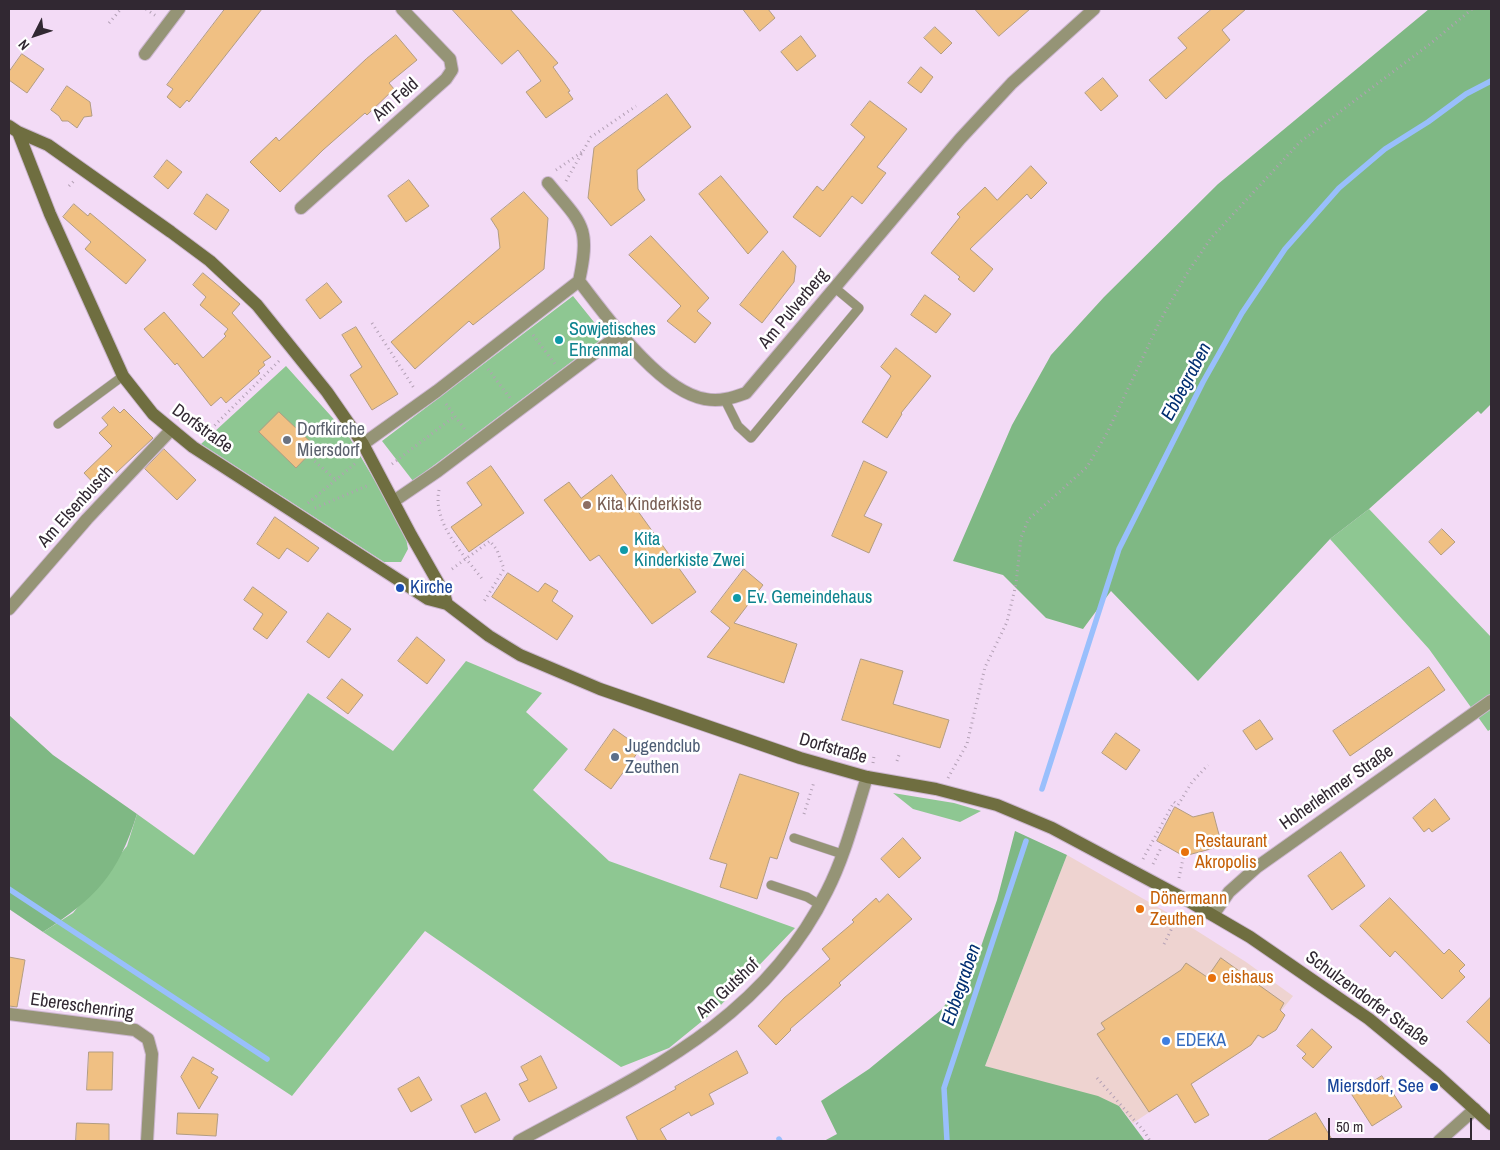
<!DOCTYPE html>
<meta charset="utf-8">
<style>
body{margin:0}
#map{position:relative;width:1500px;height:1150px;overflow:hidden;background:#f3dbf6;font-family:"Archivo Narrow",sans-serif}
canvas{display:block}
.frame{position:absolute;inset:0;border:10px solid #312832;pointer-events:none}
.north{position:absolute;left:10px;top:10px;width:50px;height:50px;-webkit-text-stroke:4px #fff;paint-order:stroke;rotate:229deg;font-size:14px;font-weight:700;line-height:20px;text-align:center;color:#312832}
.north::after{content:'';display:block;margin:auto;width:18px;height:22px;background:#312832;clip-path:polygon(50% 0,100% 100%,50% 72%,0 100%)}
.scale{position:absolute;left:1328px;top:1118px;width:144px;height:22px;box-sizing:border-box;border:2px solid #312832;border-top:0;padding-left:6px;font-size:15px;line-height:18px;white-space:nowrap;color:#312832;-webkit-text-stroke:4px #fff;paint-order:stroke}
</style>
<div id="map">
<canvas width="1500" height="1150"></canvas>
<div class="frame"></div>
<div class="north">N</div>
<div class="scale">50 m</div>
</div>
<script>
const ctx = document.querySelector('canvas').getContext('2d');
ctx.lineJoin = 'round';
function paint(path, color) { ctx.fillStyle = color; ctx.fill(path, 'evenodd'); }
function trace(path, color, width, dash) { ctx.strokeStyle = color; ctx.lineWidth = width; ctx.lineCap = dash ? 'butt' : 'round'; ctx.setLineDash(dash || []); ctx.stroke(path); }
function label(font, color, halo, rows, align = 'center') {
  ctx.font = font + ' "Archivo Narrow",sans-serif'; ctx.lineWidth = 5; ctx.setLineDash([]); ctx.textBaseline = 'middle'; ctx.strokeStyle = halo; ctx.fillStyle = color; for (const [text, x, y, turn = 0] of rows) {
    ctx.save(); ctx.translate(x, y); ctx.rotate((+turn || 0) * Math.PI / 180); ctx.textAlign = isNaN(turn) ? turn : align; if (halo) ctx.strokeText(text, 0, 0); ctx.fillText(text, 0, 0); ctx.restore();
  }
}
paint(new Path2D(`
 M1067 855 1175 917 1246 962 1293 996 1270 1025 1251 1045 1133 1123 1119 1106 985 1066Z`), '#eed3d0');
paint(new Path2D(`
 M573 296 602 332 599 341 413 481 382 441Z
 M286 366 348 435 405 532 408 549 401 562H384L201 444Z
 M1369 509 1491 637V729L1488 731 1429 649 1330 539Z
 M466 661 542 693 526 712 568 749 533 790 609 861 795 928 717 1009 669 1048 621 1067 425 931 292 1096 43 932 73 913 127 846 137 814 194 855 308 693 393 751Z
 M893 793 954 803 981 811 960 822 913 809Z`), '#8ec792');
paint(new Path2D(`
 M1429 9H1491V404L1481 414 1478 411 1369 509 1330 539 1198 681 1111 591 1083 629 1046 618 1003 575 953 561 1012 425 1051 355 1104 297 1218 184Z
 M9 715 53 755 137 814C118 875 95 899 43 932L9 909Z
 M1015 831 1067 855 985 1066 1098 1096 1119 1106 1145 1141H824L837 1134 821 1101 869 1069 941 1010 973 970 997 900Z`), '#7fb884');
trace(new Path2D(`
 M1042 789 1119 549 1203 382 1242 313 1285 249 1339 188 1385 149 1428 122 1466 94 1491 81
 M9 889 267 1059
 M779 1139 780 1141
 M947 1141 944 1088 1026 841`), '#99bffc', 5.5);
const building = new Path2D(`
 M225 9H262L189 102 187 100 180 108 167 97 173 89 167 85Z
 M452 9H510L558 63 553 67 570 91 568 92 573 99 546 118 526 92 541 81 518 50 502 64Z
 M743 9H768L775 18 760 31Z
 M975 9H1030L999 36Z
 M1212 9H1246L1222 30 1230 40 1166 99 1149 80 1187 48 1178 38Z
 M935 27 952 43 941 54 924 38Z
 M396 35 417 60 389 83 394 89 367 115 365 113 323 150 280 192 250 162 276 137 279 141 366 59Z
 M801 36 816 56 797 71 781 52Z
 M22 54 44 69 27 93 9 80V72Z
 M921 67 933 77 921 93 908 83Z
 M1103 78 1118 96 1101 111 1085 93Z
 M67 86 90 102 92 116 84 117 77 128 68 121H62L59 116 51 110Z
 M667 94 691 127 637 170 638 189 645 200 611 226 588 198 594 148Z
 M870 101 907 129 877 167 886 173 862 204 852 196 820 237 793 217 817 186 823 191 865 137 851 125Z
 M167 160 182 172 168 189 154 177Z
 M1031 166 1047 183 1031 199 1027 194 970 249 993 269 974 292 958 279 960 277 931 253 960 217 957 214 985 187 997 200Z
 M721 176 768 232 748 254 699 194Z
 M409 180 429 206 406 222 388 196Z
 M524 192 548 218 544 269 473 325 469 321 415 369 391 342 500 248 498 230 491 219Z
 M207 194 229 210 216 230 194 214Z
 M74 204 88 216 90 213 146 260 126 284 85 249 91 242 63 217Z
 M651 236 709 298 697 311 711 323 695 343 667 321 681 306 629 255Z
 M783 251 796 266 794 282 762 323 740 305Z
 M203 273 240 304 232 313 271 357 263 362 265 365 258 371 260 373 226 403 221 397 211 406 177 363 175 365 144 329 164 312 203 358 226 336 224 334 228 329 200 305 206 297 193 285Z
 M327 283 342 302 320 319 306 300Z
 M925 295 951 314 936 333 911 315Z
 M356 327 398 394 372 410 350 375 362 367 342 335Z
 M896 348 931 376 901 413 902 414 887 438 862 422 891 376 881 367Z
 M114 407 120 413 124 409 153 438 99 489 84 473 112 446 99 433 108 425 102 418Z
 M279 412 316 447 296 468 259 432Z
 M164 449 196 480 177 500 145 469Z
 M864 461 887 472 864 516 882 524 869 553 832 536Z
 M491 466 524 513 469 552 451 527 482 505 467 483Z
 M612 475 696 592 652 624 599 555 590 561 544 500 569 482 581 498Z
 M275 517 319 548 308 562 287 548 279 559 257 544Z
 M1442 529 1455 542 1441 555 1429 542Z
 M744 569 763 585 734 623 797 644 784 683 707 657 730 628 711 612Z
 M508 573 538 592 545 583 558 591 552 601 573 616 557 640 492 597Z
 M253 587 287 612 267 639 253 629 263 614 244 600Z
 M328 613 351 629 329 658 307 642Z
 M417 637 445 660 427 684 398 661Z
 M861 659 903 671 893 704 949 720 940 748 842 720Z
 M1429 667 1445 690 1350 756 1333 731Z
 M342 679 363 695 348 714 327 698Z
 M1260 720 1273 739 1256 750 1243 731Z
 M614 729 641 748 611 789 585 770Z
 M1116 733 1140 750 1126 770 1102 753Z
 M740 774 799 793 777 859 770 857 757 899 720 887 727 864 710 859Z
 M1435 799 1450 819 1432 832 1429 828 1424 832 1413 818Z
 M1175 807 1193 817 1213 812 1222 846 1188 855 1180 854 1157 841Z
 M903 838 921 858 899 878 881 859Z
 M1341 852 1365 886 1332 910 1308 876Z
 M888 894 912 919 839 983 841 985 790 1029 791 1030 776 1045 758 1026 784 998 830 959 822 949 854 922 852 920 876 898 879 902Z
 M1390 898 1444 954 1449 949 1465 965 1459 971 1465 977 1442 999 1395 951 1390 957 1360 926Z
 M9 957 25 960 17 1007 9 1006Z
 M1221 958 1284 1003 1280 1010 1285 1015 1276 1030 1263 1038 1258 1035 1251 1045 1191 1084 1209 1115 1195 1123 1177 1094 1149 1112 1097 1034 1105 1029 1101 1023 1181 970 1186 963 1207 977Z
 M1491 997V1045L1467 1022Z
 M1312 1029 1332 1047 1313 1068 1302 1058 1306 1054 1297 1046Z
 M737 1051 748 1073 709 1094 714 1104 691 1116 689 1112 660 1129 667 1141H638L626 1117 676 1089 675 1087Z
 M89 1052H113L112 1090H87Z
 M541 1056 557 1088 529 1102 519 1084 528 1080 521 1067Z
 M193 1057 214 1069 211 1073 218 1077 199 1109 181 1077Z
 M1382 1076 1402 1107 1372 1126 1352 1095Z
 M419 1077 432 1100 411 1112 398 1089Z
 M486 1093 500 1120 475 1133 461 1106Z
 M178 1113 218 1114 216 1136 177 1134Z
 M1316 1113 1333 1141H1267Z
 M77 1123 109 1124V1141H76Z`);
paint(building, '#f0c083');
trace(building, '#b29c82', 1);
const service = new Path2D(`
 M725 400 738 426 751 438 859 308 835 288
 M58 424 123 376
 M794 838 842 854
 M771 885 807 897 820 905`);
const minor = new Path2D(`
 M145 54 179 9
 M548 183C582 224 591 226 579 281 607 317 659 391 705 399 720 402 732 398 746 393L960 139 1012 83 1094 9
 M301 208 446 79 452 70 450 59 402 9
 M363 444 437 391 579 281
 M394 501 438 471 620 334
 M9 609 87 519 170 431
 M9 1014 135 1030 148 1039 152 1054 147 1141
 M519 1141C640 1075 762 1023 827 891 845 856 855 815 867 777`);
const tertiary = new Path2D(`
 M1213 915 1229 892 1257 867 1491 701
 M1439 1141 1475 1109`);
const secondary = new Path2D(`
 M9 126 18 132 48 145 171 232 210 261 257 305 327 392 363 444 411 535 444 593 447 604
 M18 132 50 214 123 376 153 414 193 447 428 599 447 604 489 636 520 655 600 689 800 758 867 777 936 789 997 805 1052 828 1185 899 1250 937 1369 1019 1437 1075 1491 1124`);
trace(service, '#ccb7cf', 10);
trace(minor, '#ccb7cf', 14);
trace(tertiary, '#ccb7cf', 14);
trace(secondary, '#ccb7cf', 14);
trace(new Path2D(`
 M146 9 156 16
 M109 23 121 9
 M556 170 582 152
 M566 181 591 137 636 106
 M69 186 74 181
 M372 323 414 388
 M533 335 555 364
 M488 369 510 398
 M446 404 466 431
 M204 436 281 359
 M311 458 336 480
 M392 464 455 416
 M439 490C432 523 464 555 483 580
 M308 503 357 462
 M315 508 369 485
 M452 569 490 541 497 550 504 569 483 603
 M897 761 900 752
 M873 763 874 756
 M948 778 967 744 985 667 1007 622 1016 584 1021 538 1028 520 1087 467 1107 433 1160 321 1186 275 1211 238 1300 142 1430 44 1472 9
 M804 814 814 782
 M1143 859 1174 802 1178 805 1192 782 1208 765
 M1153 864 1162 846
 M1179 878 1184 854
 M1164 944 1179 914
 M1097 1078 1144 1131 1150 1141`), '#b3a0b5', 3, [1, 4]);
trace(service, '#959476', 9);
trace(minor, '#959476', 12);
trace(tertiary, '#959476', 12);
trace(secondary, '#6f6e40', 12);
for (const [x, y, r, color] of [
 [559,340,5,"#0f9aa8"],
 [287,440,5,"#6b7280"],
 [587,505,5,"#8d6e63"],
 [624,550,5,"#0f9aa8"],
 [400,588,5,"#1a4fb4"],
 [737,598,5,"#0f9aa8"],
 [615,757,5,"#5c6f8a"],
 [1185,852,5,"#e8710a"],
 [1140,909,5,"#e8710a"],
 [1212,978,5,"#e8710a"],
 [1166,1041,5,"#3f7fe0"],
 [1434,1087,5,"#1a4fb4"]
]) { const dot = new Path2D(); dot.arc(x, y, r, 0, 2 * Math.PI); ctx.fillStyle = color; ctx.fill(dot); trace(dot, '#fff', 2); }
label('18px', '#312832', '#fff', [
 ["Am Feld",396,100,-42],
 ["Am Pulverberg",794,309,-50],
 ["Dorfstraße",202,429,36],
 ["Am Elsenbusch",76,507,-48],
 ["Dorfstraße",833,749,16],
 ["Hoherlehmer Straße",1337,788,-35],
 ["Am Gutshof",728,989,-43],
 ["Schulzendorfer Straße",1367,999,36],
 ["Ebereschenring",82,1007,8]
]);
label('18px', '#0d838f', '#fff', [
 ["Sowjetisches",569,330],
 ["Ehrenmal",569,351],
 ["Kita",634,540],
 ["Kinderkiste Zwei",634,561],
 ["Ev. Gemeindehaus",747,598]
], 'left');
label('18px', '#5b616d', '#fff', [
 ["Dorfkirche",297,430],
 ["Miersdorf",297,451]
], 'left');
label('18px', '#785e54', '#fff', [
 ["Kita Kinderkiste",597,505]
], 'left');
label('18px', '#164399', '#fff', [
 ["Kirche",410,588],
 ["Miersdorf, See",1424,1087,"right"]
], 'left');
label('18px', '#4e5e75', '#fff', [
 ["Jugendclub",625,747],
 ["Zeuthen",625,768]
], 'left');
label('18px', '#c56008', '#fff', [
 ["Restaurant",1195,842],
 ["Akropolis",1195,863],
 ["Dönermann",1150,899],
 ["Zeuthen",1150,920],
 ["eishaus",1222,978]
], 'left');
label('18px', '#366cbe', '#fff', [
 ["EDEKA",1176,1041]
], 'left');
label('italic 19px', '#012e71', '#fff', [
 ["Ebbegraben",1187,382,-62],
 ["Ebbegraben",962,985,-71]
]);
</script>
